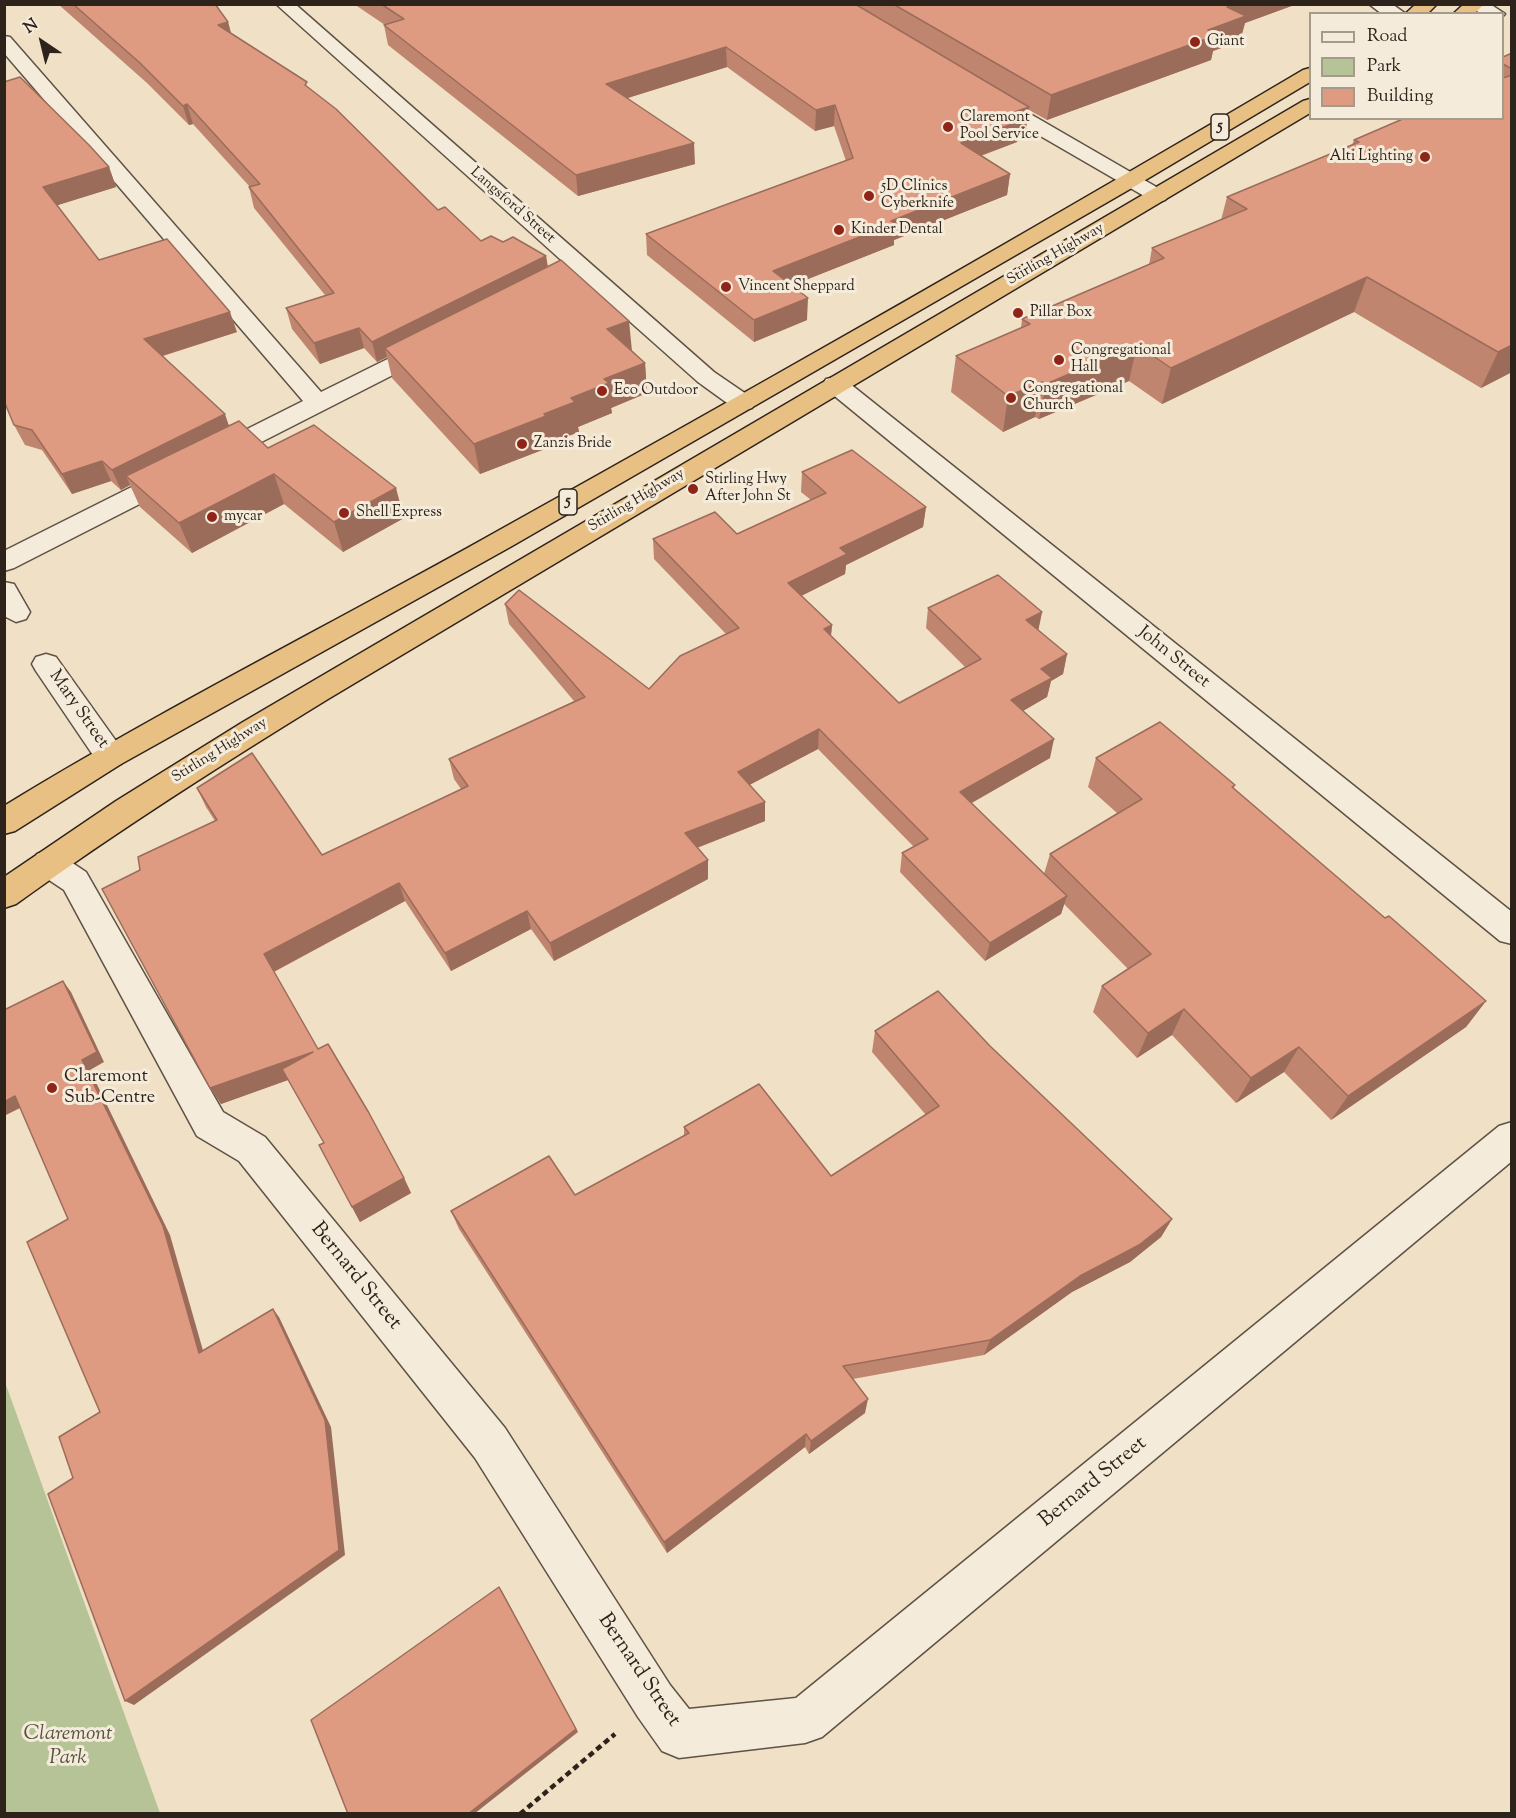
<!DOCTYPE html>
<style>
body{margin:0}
#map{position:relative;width:1516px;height:1818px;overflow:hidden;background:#f0e0c6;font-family:"Sorts Mill Goudy",serif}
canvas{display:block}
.frame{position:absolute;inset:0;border:6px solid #2e231a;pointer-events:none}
.legend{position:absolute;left:1309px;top:12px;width:195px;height:108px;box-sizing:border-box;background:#f5ebda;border:2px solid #a59b8d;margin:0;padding:8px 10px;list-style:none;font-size:18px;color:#2e231a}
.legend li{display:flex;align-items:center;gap:12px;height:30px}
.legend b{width:30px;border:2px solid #a59b8d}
.north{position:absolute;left:12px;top:12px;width:60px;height:60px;-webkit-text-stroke:4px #f5ebda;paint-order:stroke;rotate:325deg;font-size:16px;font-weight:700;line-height:24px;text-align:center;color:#2e231a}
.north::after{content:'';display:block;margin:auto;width:21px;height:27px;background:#2e231a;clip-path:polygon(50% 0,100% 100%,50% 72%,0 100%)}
</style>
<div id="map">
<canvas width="1516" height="1818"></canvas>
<div class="frame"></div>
<ul class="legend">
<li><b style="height:8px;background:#f5ebda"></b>Road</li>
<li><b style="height:16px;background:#b6c397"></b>Park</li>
<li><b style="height:16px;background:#df9b81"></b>Building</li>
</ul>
<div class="north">N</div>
</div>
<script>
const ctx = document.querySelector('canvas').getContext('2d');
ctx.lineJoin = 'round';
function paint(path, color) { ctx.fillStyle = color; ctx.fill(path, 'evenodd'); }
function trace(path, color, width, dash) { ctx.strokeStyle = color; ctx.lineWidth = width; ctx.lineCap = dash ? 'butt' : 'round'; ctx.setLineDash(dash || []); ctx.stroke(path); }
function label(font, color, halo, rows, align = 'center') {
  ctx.font = font + ' "Sorts Mill Goudy",serif'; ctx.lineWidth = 6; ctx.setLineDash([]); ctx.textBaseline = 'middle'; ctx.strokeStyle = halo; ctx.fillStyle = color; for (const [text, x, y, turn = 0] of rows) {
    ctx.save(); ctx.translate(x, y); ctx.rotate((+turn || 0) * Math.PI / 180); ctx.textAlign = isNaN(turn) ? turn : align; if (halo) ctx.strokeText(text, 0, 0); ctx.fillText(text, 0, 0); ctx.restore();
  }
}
paint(new Path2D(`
 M5 1382 160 1813H5Z`), '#b6c397');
const minor = new Path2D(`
 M276 4H295L714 372 752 398 755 403 752 408 743 410 734 408 698 382 582 279C567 287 547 302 529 298L526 293 529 288 570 268Z
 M1369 4H1392L1406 14H1382Z
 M1467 4H1490L1505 14 1502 17V14H1481Z
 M4 36 10 37 321 392 422 342 430 340 438 342 442 347 438 352 14 568 4 571V551L303 401 4 53Z
 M987 91 994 93 1165 192 1168 196 1165 200 1158 202 1151 200 980 101 977 97 980 93Z
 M835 377 844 379 1512 912V944L1500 941 826 389 823 384 826 379Z
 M4 582 14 584 30 612 26 619 16 622 4 616Z
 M46 654 56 657 121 748 125 756 121 764 110 767 99 764 36 671 32 664 36 657Z
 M48 850 59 854 86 872 223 1112 265 1137 505 1428 670 1685 689 1709 796 1698 1499 1126 1512 1122V1161L822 1737 805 1743 679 1758 662 1751 638 1717 475 1458 239 1161 197 1136 64 890 37 872 32 863 37 854Z`);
const highway = new Path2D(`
 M1416 4H1437L1427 14H1405Z
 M1464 4H1484L1474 14H1453Z
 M1310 68V82L1137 185 512 546 121 764 15 831 4 834V806C164 708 332 624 496 532 767 381 1036 228 1303 70Z
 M1310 99V113L328 699C222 764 117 831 16 904L4 908V877L116 801 243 722 1303 101Z`);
trace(minor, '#5e5245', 3);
trace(highway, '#2e231a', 3);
trace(new Path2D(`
 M520 1814 615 1734`), '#2e231a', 4.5, [6, 4]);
paint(minor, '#f5ebda');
paint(highway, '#e8c083');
paint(new Path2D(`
 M58 4H215L228 22 231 33 309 88 438 210 481 241 503 242 546 256 548 267 645 363 647 393 611 408 612 413 578 427 579 432 550 443V447L480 474 392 378 387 357 377 362 364 348 320 364 292 329 286 308 325 295 254 208 249 187H250L193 124 189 125 147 83Z
 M354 4H1297L1245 23 1240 41 1213 51 1211 60 1047 120 1029 110 1026 128 1019 130 1017 142 981 156 1010 174 1007 195 894 240V245L792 285 807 320 754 342 647 255 646 234 846 161 834 126 815 131 727 67 628 98 695 164 578 196 388 45 384 25H385Z
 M1512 53V372L1481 388 1354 312 1162 404 1129 381 1039 419 1035 417 1003 432 951 392 956 356 1021 328 1022 319 1149 265 1152 248 1221 220 1227 197 1352 145 1354 140 1503 118V57Z
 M4 82 109 167 116 187 57 205 99 260 237 332 163 356 229 425 268 448 404 518 343 552 284 504 192 553 140 507 130 485 121 490 111 481 72 494 42 450 25 445 14 425Z
 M802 472 926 507 923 527 846 565 845 574 801 596 832 625 831 636 899 703 965 667 926 628 928 608 1042 612 1038 630 1067 654 1063 674 1051 681 1047 697 1023 711 1050 758 971 803 1044 874 1050 854 1117 813 1088 787 1096 758 1235 785 1234 788 1385 918 1486 1001 1466 1027 1331 1120 1284 1072 1236 1103 1172 1035 1137 1058 1093 1012 1102 986 1128 969 1064 904 1061 914 985 961 900 872 902 853 914 847 818 749 749 785 765 821 697 848 708 879 554 961 531 929 451 971 405 901 274 972 318 1049 404 1178 411 1193 360 1222 352 1207 324 1143 288 1080 221 1104 210 1088 140 870 215 821 206 807 197 788 322 855 461 789 454 779 449 759 574 701 509 624 505 604 649 689 726 634 654 559 653 539 737 534 811 500 801 492Z
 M875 1031 990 1046 1172 1219 1161 1237 1130 1262 1072 1292 984 1355 853 1379 865 1413 809 1454 805 1447 667 1553 459 1229 451 1211 575 1195 684 1136V1127L831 1176 926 1115 872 1052Z`), '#c0856f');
paint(new Path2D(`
 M1234 4H1297L1245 23 1240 41 1213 51 1211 60 1047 120 1051 95 1208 30 1227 7Z
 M228 22 233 41 218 25Z
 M726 47 727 67 608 104 606 84Z
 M187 104 193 124 189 125 183 106Z
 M835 105 834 126 815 131 816 110Z
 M1029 107 1026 128 1019 130 1017 142 958 164 961 143 1009 114Z
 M694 143 695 164 578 196 576 175Z
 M109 167 116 187 52 207 43 187Z
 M1010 174 1007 195 894 240V245L773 293V271L891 221Z
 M546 256 549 276 385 348 387 357 377 362 372 342Z
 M1367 277 1354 312 1162 404 1171 368Z
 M808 298 807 320 754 342V320Z
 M230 312 237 332 152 359 144 339Z
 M629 321 632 351 607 329Z
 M359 328 364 348 320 364 314 343Z
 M1137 345 1129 381 1039 419 1046 384Z
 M1512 345V372L1481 388 1498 352Z
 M645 363 647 393 611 408 612 413 578 427 579 432 550 443V447L480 474 474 444 544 414 604 379Z
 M1042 382 1035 417 1003 432 1008 396Z
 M225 414 232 435 126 476 130 485 121 490 112 470Z
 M102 461 111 481 72 494 62 474Z
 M274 474 284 504 192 553 179 523Z
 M396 488 404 518 343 552 334 522Z
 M926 507 923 527 846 565 845 574 787 603 788 583 840 548Z
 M1042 612 1038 632 1026 620Z
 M832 625 830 645 824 629Z
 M1067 654 1063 674 1051 681 1047 697 1007 720 1011 700 1041 669Z
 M819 729 818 749 738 791V772Z
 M1054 739 1050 758 956 812 960 792Z
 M765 802V821L686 852 685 833Z
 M708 860V879L554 961 550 943Z
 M399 883 405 901 273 972 264 954Z
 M1067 896 1061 914 985 961 990 943Z
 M527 911 531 929 451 971 445 953Z
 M63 981 71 992 104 1062 90 1070 170 1235 206 1361 199 1353 82 1060Z
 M1486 1001 1466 1027 1331 1120 1348 1096Z
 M1184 1009 1172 1035 1137 1058 1148 1033Z
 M1299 1047 1284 1072 1236 1103 1251 1078Z
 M313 1052 288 1080 221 1104 210 1088Z
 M15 1096 24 1106 4 1116V1102Z
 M404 1178 411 1193 360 1222 352 1207Z
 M1172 1219 1161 1237 1130 1262 1072 1292 984 1355 990 1340 1080 1276Z
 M273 1309 279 1317 331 1427 345 1555 134 1705 125 1701Z
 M868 1399 865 1413 809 1454 811 1441Z
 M806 1434 805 1447 667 1553 664 1542Z
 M499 1587 502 1591 578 1732 474 1814H468Z`), '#9c6c5a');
const building = new Path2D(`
 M73 4H215L228 22 218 25 307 82 305 85 336 109 438 210 445 207 481 241 491 236 503 242 513 237 546 256 372 342 359 328 314 343 286 308 334 293 249 187 260 184 187 104 183 106 140 63Z
 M381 4H855L1029 107 1009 114 1020 121 961 143 1010 174 891 221 895 223 773 271 808 298 754 320 646 234 853 158 835 105 816 110 726 47 606 84 694 143 576 175 384 25 404 19Z
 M893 4H1234L1227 7 1246 16 1208 30 1217 35 1051 95Z
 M1512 53V69L1503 64V57Z
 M1512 75V345L1498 352 1367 277 1171 368 1137 345 1046 384 1042 382 1008 396 956 356 1030 324 1022 319 1164 258 1152 248 1247 209 1227 197 1359 142 1354 140 1405 118H1503V78Z
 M20 77 89 145 109 167 43 187 99 260 167 239 230 312 144 339 225 414 112 470 102 461 62 474 32 430 14 425 4 401V82Z
 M561 260 629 321 607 329 645 363 604 379 609 383 571 398 575 402 544 414 546 416 474 444 385 348Z
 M239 421 268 448 314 425 396 488 334 522 274 474 179 523 126 476Z
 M852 450 926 507 840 548 847 554 788 583 832 625 824 629 899 703 981 659 928 608 998 575 1042 612 1026 620 1067 654 1041 669 1052 678 1011 700 1054 739 960 792 1067 896 990 943 902 853 928 839 819 729 738 772 765 802 685 833 708 860 550 943 527 911 445 953 399 883 264 954 318 1049 328 1044 369 1113 404 1178 352 1207 319 1145 324 1143 282 1069 313 1052 210 1088 102 889 140 870 138 857 217 820 197 788 252 753 322 855 468 786 449 759 585 697 505 604 519 590 649 689 680 656 739 628 653 539 715 512 737 534 826 493 802 472Z
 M1160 722 1235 785 1232 787 1385 918 1389 916 1486 1001 1348 1096 1299 1047 1251 1078 1184 1009 1148 1033 1102 986 1151 954 1050 854 1142 799 1096 758Z
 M63 981 97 1052 82 1060 163 1226 199 1353 273 1309 325 1420 339 1550 125 1701 48 1494 73 1478 59 1437 100 1412 27 1242 68 1219 15 1096 4 1102V1010Z
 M938 991 990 1046 1172 1219 1139 1245 1080 1276 990 1340 843 1366 868 1399 811 1441 806 1434 664 1542 451 1211 549 1156 575 1195 689 1133 684 1127 759 1084 831 1176 939 1106 875 1031Z
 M499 1587 576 1729 468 1814H348L311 1720Z`);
paint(building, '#df9b81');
trace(building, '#9c6c5a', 1.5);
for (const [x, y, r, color] of [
 [1195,42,6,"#8f2418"],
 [948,127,6,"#8f2418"],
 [1425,157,6,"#8f2418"],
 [869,196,6,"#8f2418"],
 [839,230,6,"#8f2418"],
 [726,287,6,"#8f2418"],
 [1018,313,6,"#8f2418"],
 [1059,360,6,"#8f2418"],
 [602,391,6,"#8f2418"],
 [1011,398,6,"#8f2418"],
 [522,444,6,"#8f2418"],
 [693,489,6,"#8f2418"],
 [344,513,6,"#8f2418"],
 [212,517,6,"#8f2418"],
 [52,1088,6,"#8f2418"]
]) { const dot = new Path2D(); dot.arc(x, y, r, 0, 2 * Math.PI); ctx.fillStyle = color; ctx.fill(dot); trace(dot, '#f5ebda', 2); }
label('15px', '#2e231a', '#f5ebda', [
 ["Giant",1207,42],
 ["Claremont",960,118],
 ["Pool Service",960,135],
 ["Alti Lighting",1413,157,"right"],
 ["5D Clinics",881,187],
 ["Cyberknife",881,204],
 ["Kinder Dental",851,230],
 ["Vincent Sheppard",738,287],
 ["Pillar Box",1030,313],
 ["Congregational",1071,351],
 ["Hall",1071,368],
 ["Congregational",1023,389],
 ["Church",1023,406],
 ["Eco Outdoor",614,391],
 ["Zanzis Bride",534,444],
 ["Stirling Hwy",705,480],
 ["After John St",705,497],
 ["Shell Express",356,513],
 ["mycar",224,517]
], 'left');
label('15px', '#2e231a', '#f5ebda', [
 ["Langsford Street",512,206,41],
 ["Stirling Highway",1056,255,-30],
 ["Stirling Highway",637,501,-31],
 ["Stirling Highway",220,751,-32]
]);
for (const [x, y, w] of [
 [1220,127,18],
 [568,502,18]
]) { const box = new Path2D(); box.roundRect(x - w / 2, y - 13, w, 26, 4.5); ctx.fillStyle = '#f5ebda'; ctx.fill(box); trace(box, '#2e231a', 1.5); }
label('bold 16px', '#2e231a', null, [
 ["5",1220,127],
 ["5",568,502]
]);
label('18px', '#2e231a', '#f5ebda', [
 ["John Street",1173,658,39],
 ["Mary Street",78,710,55]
]);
label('18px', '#2e231a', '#f5ebda', [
 ["Claremont",64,1078],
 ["Sub-Centre",64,1099]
], 'left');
label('21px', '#2e231a', '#f5ebda', [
 ["Bernard Street",355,1277,51],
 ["Bernard Street",1094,1483,-39],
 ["Bernard Street",638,1671,56]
]);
label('italic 21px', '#575340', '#f5ebda', [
 ["Claremont",68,1735],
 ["Park",68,1759]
]);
</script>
